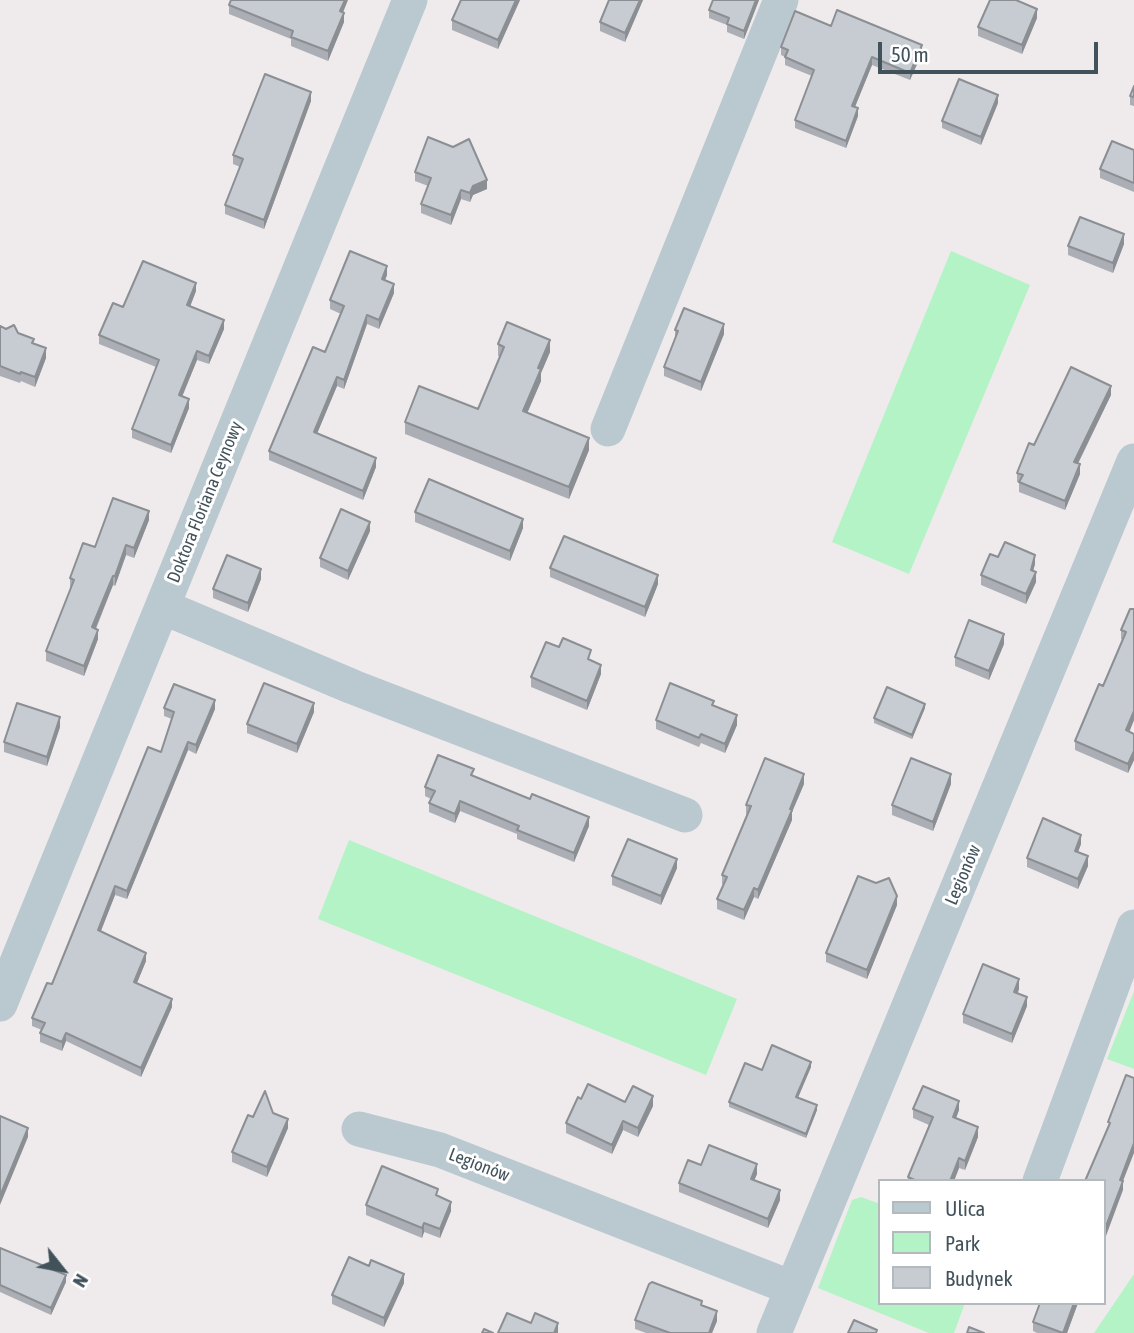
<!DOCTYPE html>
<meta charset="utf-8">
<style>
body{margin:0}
#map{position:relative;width:1134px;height:1333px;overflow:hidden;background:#efebec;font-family:"Asap Condensed",sans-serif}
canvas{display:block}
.legend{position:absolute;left:878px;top:1179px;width:228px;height:126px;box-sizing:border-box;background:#fff;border:2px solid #b3babd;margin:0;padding:9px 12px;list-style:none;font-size:21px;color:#42525b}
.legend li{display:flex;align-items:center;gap:14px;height:35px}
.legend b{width:35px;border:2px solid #b3babd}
.north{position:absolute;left:28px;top:1235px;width:70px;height:70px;-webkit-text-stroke:5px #fff;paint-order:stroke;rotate:121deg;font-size:19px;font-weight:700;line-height:28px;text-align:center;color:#42525b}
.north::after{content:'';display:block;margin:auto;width:24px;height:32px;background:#42525b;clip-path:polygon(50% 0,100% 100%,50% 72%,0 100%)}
.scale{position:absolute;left:878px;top:42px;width:220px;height:32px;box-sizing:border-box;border:4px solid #42525b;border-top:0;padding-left:9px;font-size:21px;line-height:24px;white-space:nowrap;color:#42525b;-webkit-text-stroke:5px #fff;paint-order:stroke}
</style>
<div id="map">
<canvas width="1134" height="1333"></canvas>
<ul class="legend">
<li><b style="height:9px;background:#bac9d0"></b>Ulica</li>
<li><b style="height:19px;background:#b3f3c6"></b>Park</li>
<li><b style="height:19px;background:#c7ccd2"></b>Budynek</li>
</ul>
<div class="north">N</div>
<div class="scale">50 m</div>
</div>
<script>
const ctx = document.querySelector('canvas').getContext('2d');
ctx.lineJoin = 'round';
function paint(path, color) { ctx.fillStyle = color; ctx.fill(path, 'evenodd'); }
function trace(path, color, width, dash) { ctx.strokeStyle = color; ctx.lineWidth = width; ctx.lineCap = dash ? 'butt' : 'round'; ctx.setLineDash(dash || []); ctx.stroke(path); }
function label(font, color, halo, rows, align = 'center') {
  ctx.font = font + ' "Asap Condensed",sans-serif'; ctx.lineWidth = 6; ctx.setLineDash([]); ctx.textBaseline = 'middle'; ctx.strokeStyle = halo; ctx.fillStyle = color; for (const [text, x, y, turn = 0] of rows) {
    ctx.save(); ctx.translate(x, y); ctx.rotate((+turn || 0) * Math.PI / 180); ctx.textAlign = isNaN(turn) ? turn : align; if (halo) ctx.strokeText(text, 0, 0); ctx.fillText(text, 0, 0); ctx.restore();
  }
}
paint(new Path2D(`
 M951 251 1030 285 909 574 832 542Z
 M349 840 737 999 706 1075 318 919Z
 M1134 991V1069L1107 1059Z
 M861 1197 880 1204V1303H965L954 1333H929L818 1288 852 1200Z
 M1134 1274V1333H1094Z`), '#b3f3c6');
trace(new Path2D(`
 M608 429 781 0
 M163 607 353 687 685 815
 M0 1004 410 0
 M359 1129 440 1150 792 1288
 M1040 1181 1134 927
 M774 1333 1134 461`), '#bac9d0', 35);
paint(new Path2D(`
 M520 0 498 49 452 30V20Z
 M609 0H643L625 42 600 31V22Z
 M713 0H759L744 39 727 32V25L709 18V10Z
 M229 5 344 22 328 61 291 46V39L229 14Z
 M1037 18 1022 54 978 36V27Z
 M831 26 922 53 910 80 872 65 855 107 858 116 846 148 795 128V120L812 76 785 65V57L781 55V47Z
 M1134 86V106L1130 105V96Z
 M311 101 264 229 225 214V205L240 167 233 164V155Z
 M998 103 981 145 942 128V121Z
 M1134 150V192L1100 178V169Z
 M415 172 487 189 473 195 470 202 461 199 451 225 421 213V204L428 186 415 181Z
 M1124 244 1113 273 1068 255V246Z
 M387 275 385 280 394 293 379 329 367 324 344 389 337 386 317 433 376 467 363 500 269 460V451L325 352 341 314 330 309V300Z
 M196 291 190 307 224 329 209 364 197 360 182 397 189 408 171 453 132 438V429L156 367 99 344V335L123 307Z
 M0 326 18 333 34 344 46 358 35 387 21 381 20 383 0 376Z
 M675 330 724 334 701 391 664 376V367L675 338Z
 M498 344 550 352 541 373V381L527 413 589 450 569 499 405 434V422L478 409 500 357 498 356Z
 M1111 395 1078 464 1080 474 1065 510 1019 492V483L1017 482V473L1034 445Z
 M415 512 523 528 510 561 415 522Z
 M149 520 134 558 126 555 115 586 113 585 96 629 98 639 84 676 46 661V651L71 588H70V578L95 547Z
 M370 531 348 580 320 567V558Z
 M998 557 1035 564 1033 571 1036 582 1026 604 981 585V575Z
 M550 568 658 584 645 617 550 577Z
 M261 579 248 612 213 598V589Z
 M1134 609V720L1129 732 1134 734V760L1128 773 1075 750V741L1103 686 1123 640 1121 639V630Z
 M1004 644 989 680 955 666V657Z
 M591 660 601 674 587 710 531 687V677Z
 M714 706 737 725 725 753 701 743 699 747 656 729V720Z
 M164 708 215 709 196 754 188 750 127 899 115 895 101 931 146 961 137 983 172 1007 141 1077 66 1041 62 1051 40 1042V1033L42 1030 32 1026V1018L52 984 161 752 172 719 164 716Z
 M925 708 912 739 874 723V718Z
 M314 712 297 753 247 733V724Z
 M60 727 47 766 4 752V742Z
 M474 776 589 826 574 862 517 839V834L460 811 455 823 429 812V803L431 799 425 796V787Z
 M804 784 792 812V820L758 899 754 897 744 920 717 909V899L724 885 722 884V875L747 814H746V805Z
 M951 784 933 831 892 815V805Z
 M1081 844 1078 852 1088 866 1078 889 1027 867V858Z
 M677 868 661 905 612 885V876Z
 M897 905 867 979 826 962V953Z
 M1019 989 1018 993 1027 1006 1012 1043 963 1023V1014Z
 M811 1067 798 1098 817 1110 806 1138 729 1107V1102L762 1070Z
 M581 1099 625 1102 653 1106 638 1137 623 1130 612 1154 566 1133V1123Z
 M913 1109 959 1110 956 1118 978 1137 965 1170 959 1168 954 1181H908V1177L929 1125 913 1118Z
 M273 1113 288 1128 267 1177 232 1162V1152L253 1117Z
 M701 1165 757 1174 754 1180 780 1200 768 1228 679 1192V1183Z
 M438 1196 451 1211 440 1238 424 1232 422 1238 366 1215V1205Z
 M0 1248 66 1282 51 1315 0 1292Z
 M404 1283 384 1327 332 1304V1295Z
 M1078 1303 1067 1333H1037L1033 1331V1322Z
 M702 1306 717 1321 712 1333H646L635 1329V1320Z`), '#abafb5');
paint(new Path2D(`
 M345 0H348L340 20V11Z
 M516 0H520L498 49V40Z
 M640 0H643L625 42V33Z
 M756 0H759L744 39V31Z
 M1037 9V18L1022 54V45Z
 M344 13V22L328 61V51Z
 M922 45V53L910 80V73Z
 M872 57V65L852 114V106Z
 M311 92V101L264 229V220Z
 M998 95V103L981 145V137Z
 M858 108V116L846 148V141Z
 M487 180V189L473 195 470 202V193L473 186Z
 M461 190V199L451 225V215Z
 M1124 234V244L1113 273V263Z
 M387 266V275L382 288V279Z
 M196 283V291L187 314V305Z
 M394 284V293L379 329V320Z
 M367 315V324L344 389V380Z
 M224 320V329L209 364V356Z
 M724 324V334L701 391V382Z
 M550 340V352L541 373V381L523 423V411L538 368Z
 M46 348V358L35 387V377Z
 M197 351V360L179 404V395Z
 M337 377V386L314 441V432Z
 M1111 386V395L1074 471V462Z
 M189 399V408L171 453V445Z
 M589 438V450L569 499V487Z
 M376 458V467L363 500V491Z
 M1080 464V474L1065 510V501Z
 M149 511V520L134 558V548Z
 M523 519V528L510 561V551Z
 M370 522V531L348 580V571Z
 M126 545V555L115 586V576Z
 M1035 555V564L1031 579V570Z
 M261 569V579L248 612V603Z
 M1036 572V582L1026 604V594Z
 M658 575V584L645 617V607Z
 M113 576V585L92 637V627Z
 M98 630V639L84 676V666Z
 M1004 634V644L989 680V671Z
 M601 665V674L587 710V701Z
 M215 700V709L196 754V745Z
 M314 703V712L297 753V744Z
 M925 704V708L912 739V735Z
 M1134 711V720L1126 740V730Z
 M737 715V725L725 753V744Z
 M60 717V727L47 766V757Z
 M188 742V750L127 899V891Z
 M1134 751V760L1128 773V764Z
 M804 774V784L792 812V820L758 899V890Z
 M951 774V784L933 831V822Z
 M460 801V811L455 823V814Z
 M589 817V826L574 862V853Z
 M1081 835V844L1075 860V851Z
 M1088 856V866L1078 889V879Z
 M677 859V868L661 905V896Z
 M115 886V895L98 938V930Z
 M754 888V897L744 920V910Z
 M897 896V905L867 979V970Z
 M146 953V961L134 990V982Z
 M1019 979V989L1014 1001V992Z
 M1027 997V1006L1012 1043V1034Z
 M172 999V1007L141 1077V1068Z
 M66 1033V1041L62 1051V1042Z
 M811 1062V1067L796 1102V1097Z
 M653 1096V1106L638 1137V1128Z
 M959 1101V1110L953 1126V1117Z
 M817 1105V1110L806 1138V1134Z
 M288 1119V1128L267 1177V1167Z
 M623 1121V1130L612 1154V1145Z
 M978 1127V1137L965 1170V1161Z
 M28 1128V1137L0 1205V1196Z
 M1134 1143V1153L1123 1181V1190L1106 1236V1226L1120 1180Z
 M959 1158V1168L954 1181H950Z
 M757 1164V1174L751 1188V1179Z
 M780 1190V1200L768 1228V1219Z
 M451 1202V1211L440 1238V1229Z
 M424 1223V1232L422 1238V1228Z
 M404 1274V1283L384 1327V1318Z
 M66 1275V1282L51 1315V1308Z
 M1074 1303H1078L1067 1333H1063Z
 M717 1311V1321L712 1333H709Z
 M558 1323V1333H554Z`), '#8b8f93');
const building = new Path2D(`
 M231 0H345L340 11 344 13 328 51 291 37 293 31 229 5Z
 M461 0H516L498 40 452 20Z
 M609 0H640L625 33 600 22Z
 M713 0H756L744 31 727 24 729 18 709 10Z
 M990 0H1016L1037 9 1022 45 978 27Z
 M837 10 922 45 910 73 872 57 852 106 858 108 846 141 795 120 814 70 785 57 788 50 781 47 795 11 831 26Z
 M265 74 311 92 264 220 225 205 243 159 233 155Z
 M959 79 998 95 981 137 942 121Z
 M1134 86V97L1130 96Z
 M428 137 453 147 469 139 487 180 473 186 470 193 461 190 451 215 421 204 431 178 415 172Z
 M1112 141 1134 150V183L1100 169Z
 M1080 217 1124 234 1113 263 1068 246Z
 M350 251 387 266 382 279 394 284 379 320 367 315 344 380 337 377 314 432 376 458 363 491 269 451 313 347 325 352 344 306 330 300Z
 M143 261 196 283 187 305 224 320 209 356 197 351 179 395 189 399 171 445 132 429 159 360 99 335 113 303 123 307Z
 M684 308 724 324 701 382 664 367 678 331 675 330Z
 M507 322 550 340 538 368 541 369 523 411 589 438 569 487 405 422 419 386 478 409 504 347 498 344Z
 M14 325 18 333 34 339 32 343 46 348 35 377 21 372 20 374 0 366V326L6 329Z
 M1071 367 1111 386 1074 462 1080 464 1065 501 1019 482 1023 475 1017 473 1029 443 1034 445Z
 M429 479 523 519 510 551 415 512Z
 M113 498 149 511 134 548 126 545 115 576H113L92 627 98 630 84 666 46 651 74 580 70 578 83 543 95 547Z
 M341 509 370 522 348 571 320 558Z
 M564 536 658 575 645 607 550 568Z
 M1005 542 1035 555 1031 570 1036 572 1026 594 981 575 990 554 998 557Z
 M227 555 261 569 248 603 213 589Z
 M1130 609H1134V711L1126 730 1134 734V751L1128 764 1075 741 1099 684 1103 686 1126 632 1121 630Z
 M969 620 1004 634 989 671 955 657Z
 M563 638 591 650 588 659 601 665 587 701 531 677 546 642 559 647Z
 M264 683 314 703 297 744 247 724Z
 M670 683 714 701 712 705 737 715 725 744 701 734 699 738 656 720Z
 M174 684 215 700 196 745 188 742 127 891 115 886 98 930 146 953 134 982 172 999 141 1068 66 1033 62 1042 40 1033 45 1023 32 1018 47 983 52 984 148 747 161 752 174 712 164 708Z
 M887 687 925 704 912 735 874 718Z
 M17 703 60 717 47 757 4 742Z
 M438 755 474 769 471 775 530 799 532 794 589 817 574 853 517 830 519 826 460 801 455 814 429 803 435 791 425 787Z
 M765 758 804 774 790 809 792 810 758 890 754 888 744 910 717 899 727 877 722 875 751 806 746 805Z
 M911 758 951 774 933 822 892 805Z
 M1043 818 1081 835 1075 851 1088 856 1078 879 1027 858Z
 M628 839 677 859 661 896 612 876Z
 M858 876 876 883 889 878 897 896 867 970 826 953Z
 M983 964 1019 979 1014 992 1027 997 1012 1034 963 1014Z
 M772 1045 811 1062 796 1097 817 1105 806 1134 729 1102 745 1063 762 1070Z
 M1126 1075 1134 1078V1143L1120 1180 1123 1181 1106 1226H1104V1181H1085L1110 1123 1108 1122Z
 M588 1084 625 1102 633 1086 653 1096 638 1128 623 1121 612 1145 566 1123 578 1097 581 1099Z
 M923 1086 959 1101 953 1117 978 1127 965 1161 959 1158 950 1181H917L908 1177 933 1117 913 1109Z
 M265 1091 273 1113 288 1119 267 1167 232 1152 248 1115 253 1117Z
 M0 1116 28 1128 0 1196Z
 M709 1145 757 1164 751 1179 780 1190 768 1219 679 1183 688 1160 701 1165Z
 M382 1166 438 1189 436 1195 451 1202 440 1229 424 1223 422 1228 366 1205Z
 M0 1248 66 1275 51 1308 0 1285Z
 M349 1257 369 1266 371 1260 404 1274 384 1318 332 1295Z
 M652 1282 702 1301 701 1305 717 1311 709 1333H670L635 1320 649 1284Z
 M1040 1303H1074L1063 1333 1033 1322Z
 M507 1313 531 1323 535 1313 558 1323 554 1333H498Z
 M854 1320 877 1330 876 1333H848Z
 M969 1327 984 1333H967Z
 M484 1329 493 1333H482Z`);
paint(building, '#c7ccd2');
trace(building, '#8b8f93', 2);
label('18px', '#42525b', '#fff', [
 ["Doktora Floriana Ceynowy",205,502,-68],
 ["Legionów",963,875,-67],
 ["Legionów",479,1165,21]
]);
</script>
